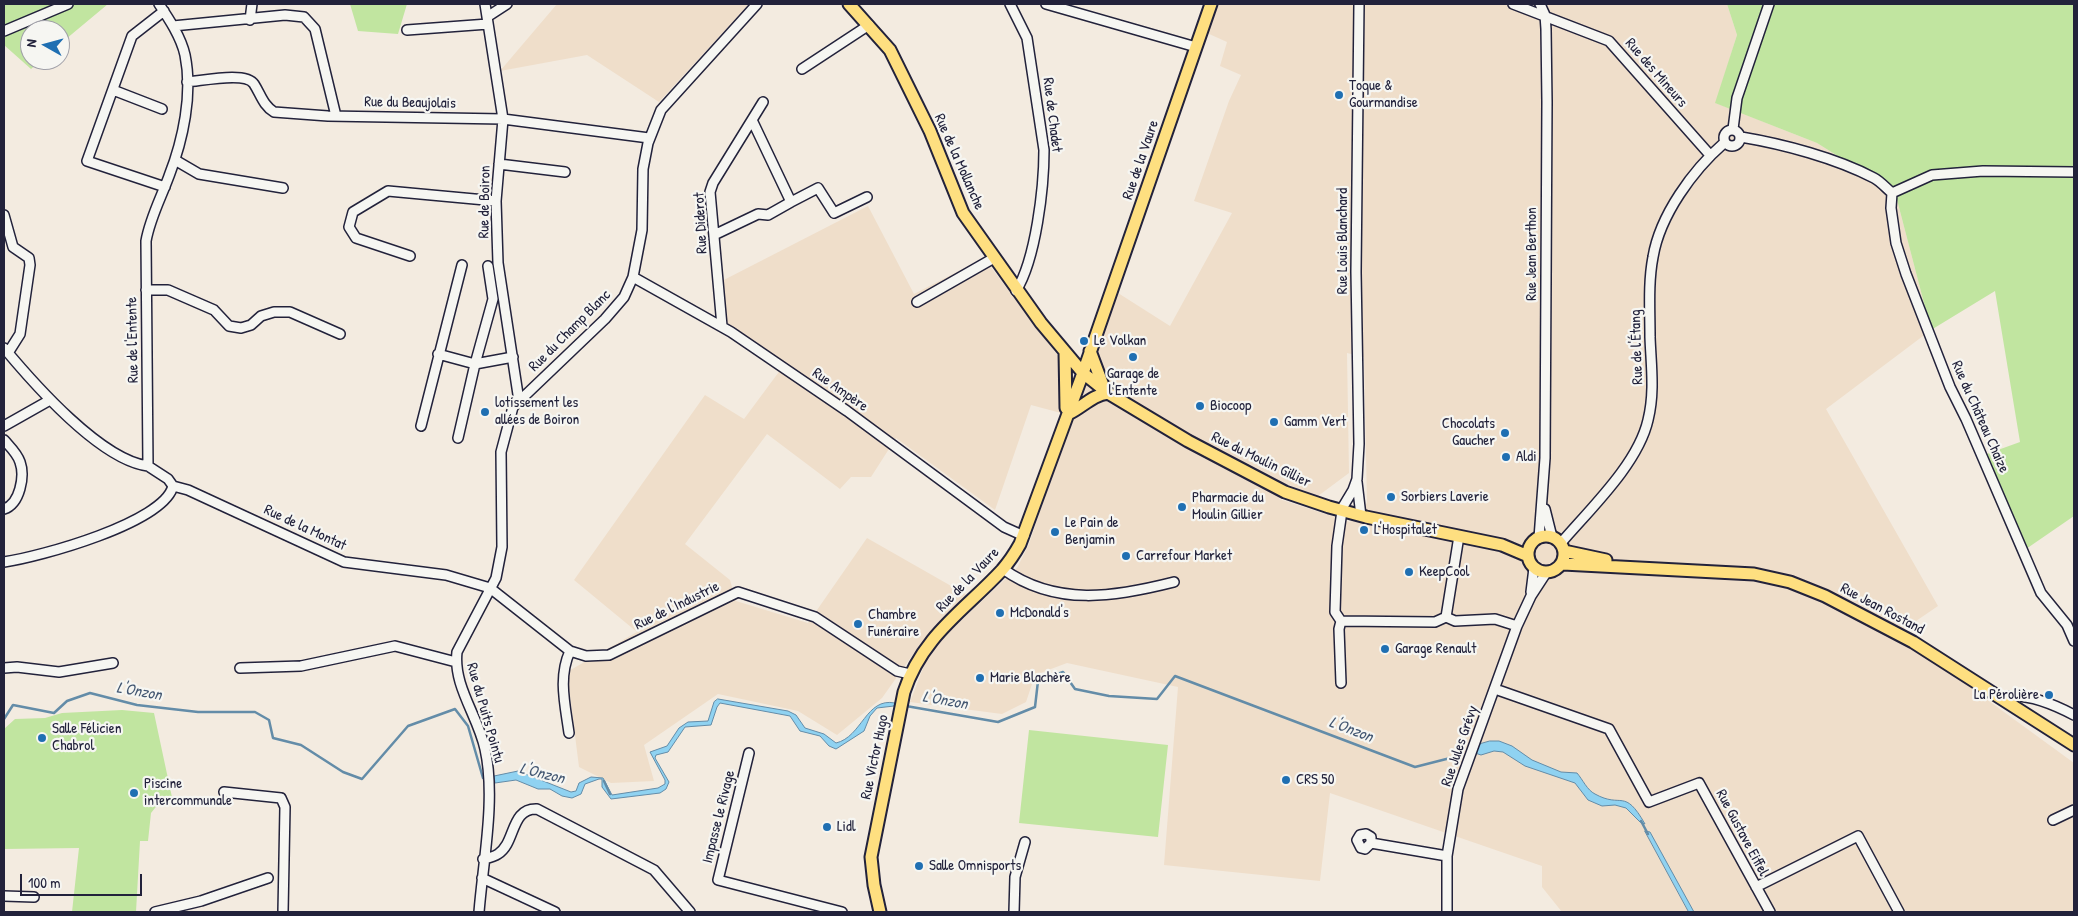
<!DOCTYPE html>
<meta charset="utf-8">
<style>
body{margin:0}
#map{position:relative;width:2078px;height:916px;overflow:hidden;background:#f3ebe0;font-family:"Patrick Hand",sans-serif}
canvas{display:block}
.frame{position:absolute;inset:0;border:5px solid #22223b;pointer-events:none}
.north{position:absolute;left:20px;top:20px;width:50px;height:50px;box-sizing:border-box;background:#f6f6f2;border:1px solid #a1a1a9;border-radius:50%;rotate:277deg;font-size:14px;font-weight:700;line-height:20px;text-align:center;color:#22223b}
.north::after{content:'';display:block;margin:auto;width:18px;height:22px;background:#1f6fb2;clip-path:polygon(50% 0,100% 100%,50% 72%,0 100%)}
.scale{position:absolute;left:20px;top:874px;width:122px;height:22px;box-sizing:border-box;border:2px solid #22223b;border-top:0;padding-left:6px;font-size:15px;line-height:18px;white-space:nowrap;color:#22223b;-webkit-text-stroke:4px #f6f6f2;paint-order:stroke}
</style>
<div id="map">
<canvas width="2078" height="916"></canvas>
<div class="frame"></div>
<div class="north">N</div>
<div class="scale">100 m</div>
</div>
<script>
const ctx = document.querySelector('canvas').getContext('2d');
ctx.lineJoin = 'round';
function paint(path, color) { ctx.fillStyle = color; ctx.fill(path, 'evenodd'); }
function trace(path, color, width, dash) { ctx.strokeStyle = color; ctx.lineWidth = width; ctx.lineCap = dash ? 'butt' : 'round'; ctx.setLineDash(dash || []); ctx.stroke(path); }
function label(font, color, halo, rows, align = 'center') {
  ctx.font = font + ' "Patrick Hand",sans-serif'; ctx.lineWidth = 4.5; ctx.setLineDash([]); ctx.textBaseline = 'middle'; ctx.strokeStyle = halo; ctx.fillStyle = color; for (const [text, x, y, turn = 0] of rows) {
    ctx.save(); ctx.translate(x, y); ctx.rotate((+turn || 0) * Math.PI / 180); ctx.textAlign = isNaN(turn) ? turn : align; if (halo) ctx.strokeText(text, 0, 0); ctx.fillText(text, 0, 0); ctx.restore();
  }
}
paint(new Path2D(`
 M557 4H749L659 102 587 55 500 71Z
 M1216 4H1727L1737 35 1716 103 1817 143 1895 192 1931 330 1826 409 1938 606 1897 634 2074 763V912H1562L1542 887V866L1330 793 1320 881 1164 865 1178 687 1067 663 1035 675 1026 702 1002 714 910 702 930 650 1017 568 1029 544 1081 388 1118 293 1170 326 1232 213 1194 201 1229 101 1241 75 1220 66 1227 42 1207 33ZM1347 353 1364 357 1367 503 1350 522 1279 499 1286 484 1318 496 1349 473Z
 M868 206 914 294 984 258 1062 361 1061 413 1031 405 995 510 896 438 871 477H851L840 489 767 434 685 544 730 580 736 601 808 623 867 538 967 595 921 643 882 698 837 735 798 711 718 694 644 745 654 781 611 783 579 767 567 672 637 632 574 580 705 395 744 419 784 365 717 317 716 284Z`), '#efdeca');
paint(new Path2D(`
 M4 4H108L60 44V30H30V60H41L31 69 4 45Z
 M350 4H407L398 34 358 31Z
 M1727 4H2074V516L2026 549 1984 455 2020 442 1995 291 1931 330 1895 192 1817 143 1715 103 1737 35Z
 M122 710 154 713 173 802 159 803 151 813 148 841H140L136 912H72L79 848 4 849V729L15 719 45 718 62 713Z
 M1029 730 1168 745 1158 837 1019 823Z`), '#c1e5a0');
const water = new Path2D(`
 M718 699 788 711 796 715 805 728 824 734 836 743C862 737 866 697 895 703L894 706 877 708 870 716 864 731 836 749 829 746 820 736 800 731 790 716 720 703 717 707 711 725 685 727 668 752 656 755 655 758 669 782 666 789 660 793 611 799 602 787V779H599L585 784 581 794 572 798 562 796 550 789H538L516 780 495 783 494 776 518 771 571 792 576 791 579 783 591 777 603 778 612 795 658 788 665 784V780L650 752 667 746 679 728 688 722 708 721 714 702Z
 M1490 741H1499L1512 746 1532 760 1561 772 1577 773C1583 780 1587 790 1595 794 1622 809 1624 787 1645 824L1640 822 1626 808 1615 805 1602 806 1588 800 1575 783 1525 766 1503 752 1494 751 1481 755 1475 753 1480 744Z
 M1645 831 1650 832 1694 912H1689Z`);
paint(water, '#8fd2f1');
trace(water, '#638ca8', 1);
trace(new Path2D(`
 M906 706 998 722 1035 707 1038 681 1063 672 1075 689 1109 696 1157 699 1175 676 1415 767 1462 755
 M4 719 13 705 54 713 67 701 90 693 137 705 198 712H255L269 720 273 738 301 745 343 772 362 779 408 726 455 709 468 726 483 778
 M604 781 610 794
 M1641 821 1648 834`), '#638ca8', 2.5);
const minor = new Path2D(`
 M485 4 503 119 496 201 498 263 519 401
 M1010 4 1027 38 1044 150C1044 187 1036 259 1016 291
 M1046 4 1196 47
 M1513 4 1609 41 1710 155
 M164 11 132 36 87 161 165 187
 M487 17 507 4
 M250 20 252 4
 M173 26 285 15 304 17 315 29 336 116
 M407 30 488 24
 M4 31 68 4
 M802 69 869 25
 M187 82C202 81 246 71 254 84 261 95 263 105 274 112L328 116 503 119 649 138
 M113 90 162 109
 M1733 129 1737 98 1769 4
 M1724 138a8 8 0 1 1 16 0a8 8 0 1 1-16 0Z
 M1741 137C1783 144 1836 158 1874 178 1880 181 1886 188 1892 193
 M175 160 199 174 283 188
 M499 164 565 172
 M1892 193 1891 208 1896 243 1906 274 1950 387 1966 419 2041 593 2067 625 2074 641
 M1892 193 1932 175 1983 171 2074 172
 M791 202 818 188 834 213 867 197
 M4 215 13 247 29 258 30 265 20 334 8 353
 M714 235 758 214 768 215 791 202 752 120
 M410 256 356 238 349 227 353 212 388 191 496 201
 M633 277 731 332 847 411 1004 527 1024 536
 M146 290H168L214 310 229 326 241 328 251 325 261 316 274 312H290L340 334
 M917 302 994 258
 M722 326 710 192 713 183 763 102
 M4 348C34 384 101 460 148 466
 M438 354 475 364 513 357
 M4 426 50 400
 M421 426 462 265
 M458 438 475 364 493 299 488 266
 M4 440C10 447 17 453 20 462 25 476 20 504 4 509
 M1357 482 1361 516
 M173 486 188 490 344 562 446 575 490 588
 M1545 509 1552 537
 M1341 510 1353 490 1357 479 1359 444 1356 272 1359 4
 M1539 538 1545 458 1547 102 1546 29 1545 15 1540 4
 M1561 543C1590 509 1638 464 1648 420 1655 392 1651 365 1650 337 1650 310 1648 283 1653 257 1660 215 1693 170 1724 143
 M4 562C39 557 164 523 173 486L168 479 148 466 146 241C150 218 161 198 169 176 183 140 193 94 185 55 181 37 169 19 159 4
 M1003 569C1056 607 1115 597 1174 582
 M490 588 570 651 586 656 609 655 738 592 815 617 897 671 910 674
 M1531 592 1534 568
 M1446 617 1459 536
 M1341 621 1435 622 1446 617 1455 621 1495 619 1517 626
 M4 668 17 667 59 672 113 663
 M240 668 301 666 395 646 456 662
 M1341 683 1339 629 1341 621 1335 612 1337 546 1342 511
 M1495 689 1609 729 1649 802 1699 783 1770 912
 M2000 698C2023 691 2053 704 2074 715
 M569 733C565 704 558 677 570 651
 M749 753 718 880 842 912
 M224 792 281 798 285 807 283 912
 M2053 820 2074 810
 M1371 843 1365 849 1361 848 1357 840 1360 835 1366 834 1371 837V843L1447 856
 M483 859C488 858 494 857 498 854 516 843 510 808 537 809L654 870 690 912
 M482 878 555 912
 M1756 887 1858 836 1899 912
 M4 896 34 897
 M155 912 201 901 268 878
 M479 912C483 862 496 798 485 749 478 716 453 686 457 652L496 578 502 547 501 452 513 407 605 319 624 297 633 277 642 230 643 169 648 143 661 110 757 4
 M1014 912 1015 877 1025 842
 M1447 912V856L1458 789 1517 626 1531 596 1546 573`);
const major = new Path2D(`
 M849 4 890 50 930 131 963 213 1041 323 1083 373 1108 393 1188 441 1285 492 1329 507 1366 517 1502 545 1528 556
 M1090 351 1104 388
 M1065 352 1066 408
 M1068 414C1083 407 1092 395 1108 393
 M1528 554a18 18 0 1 1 36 0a18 18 0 1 1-36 0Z
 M1564 551 1606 560
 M1563 564 1754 574 1790 582 1825 596 1913 642 2074 745
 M880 912 874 885 871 857 904 692C922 636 965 610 1002 570 1009 562 1015 553 1020 544L1083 373 1211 4`);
trace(minor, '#22223b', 12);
trace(major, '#22223b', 15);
trace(minor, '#f6f6f2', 9);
trace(major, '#fedf80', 11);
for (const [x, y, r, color] of [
 [1339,95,5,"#1f6fb2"],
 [1084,341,5,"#1f6fb2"],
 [1133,357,5,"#1f6fb2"],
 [1200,406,5,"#1f6fb2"],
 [485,412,5,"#1f6fb2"],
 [1274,422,5,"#1f6fb2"],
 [1505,433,5,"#1f6fb2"],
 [1506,457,5,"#1f6fb2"],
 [1391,497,5,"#1f6fb2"],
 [1182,507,5,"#1f6fb2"],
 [1364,530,5,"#1f6fb2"],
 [1055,532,5,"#1f6fb2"],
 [1126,556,5,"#1f6fb2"],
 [1409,572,5,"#1f6fb2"],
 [1000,613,5,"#1f6fb2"],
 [858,624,5,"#1f6fb2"],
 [1385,649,5,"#1f6fb2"],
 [980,678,5,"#1f6fb2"],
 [2049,695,5,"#1f6fb2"],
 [42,738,5,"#1f6fb2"],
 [1286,780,5,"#1f6fb2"],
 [134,793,5,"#1f6fb2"],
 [827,827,5,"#1f6fb2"],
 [919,866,5,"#1f6fb2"]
]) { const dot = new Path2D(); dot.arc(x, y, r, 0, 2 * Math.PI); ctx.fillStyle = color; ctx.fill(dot); trace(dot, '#f6f6f2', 2); }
label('15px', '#22223b', '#f6f6f2', [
 ["Rue des Mineurs",1656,73,49],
 ["Rue du Beaujolais",410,103,1],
 ["Rue de Chadet",1052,115,83],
 ["Rue de la Vaure",1141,160,-71],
 ["Rue de la Mollanche",959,162,66],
 ["Rue de Boiron",485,202,-89],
 ["Rue Diderot",701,223,-93],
 ["Rue Louis Blanchard",1343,241,-90],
 ["Rue Jean Berthon",1532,254,-90],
 ["Rue du Champ Blanc",570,331,-45],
 ["Rue de l'Entente",133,340,-91],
 ["Rue de l'Étang",1637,347,-92],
 ["Rue Ampère",840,390,35],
 ["Rue du Château Chaize",1980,417,66],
 ["Rue du Moulin Gillier",1261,460,26],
 ["Rue de la Montat",305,528,25],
 ["Rue de la Vaure",968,580,-46],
 ["Rue de l'Industrie",677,606,-26],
 ["Rue Jean Rostand",1882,609,28],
 ["Rue du Puits Pointu",485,713,74],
 ["Rue Jules Grévy",1460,746,-71],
 ["Rue Victor Hugo",875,757,-78],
 ["Impasse le Rivage",719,817,-76],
 ["Rue Gustave Eiffel",1742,833,62]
]);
label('15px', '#22223b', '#f6f6f2', [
 ["Toque &",1349,86],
 ["Gourmandise",1349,103],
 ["Le Volkan",1094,341],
 ["Garage de",1133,374,"center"],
 ["l'Entente",1133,391,"center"],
 ["lotissement les",495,403],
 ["allées de Boiron",495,420],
 ["Biocoop",1210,406],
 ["Gamm Vert",1284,422],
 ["Chocolats",1495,424,"right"],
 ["Gaucher",1495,441,"right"],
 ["Aldi",1516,457],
 ["Sorbiers Laverie",1401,497],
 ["Pharmacie du",1192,498],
 ["Moulin Gillier",1192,515],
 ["Le Pain de",1065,523],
 ["Benjamin",1065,540],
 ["L'Hospitalet",1374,530],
 ["Carrefour Market",1136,556],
 ["KeepCool",1419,572],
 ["McDonald's",1010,613],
 ["Chambre",868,615],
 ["Funéraire",868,632],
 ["Garage Renault",1395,649],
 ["Marie Blachère",990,678],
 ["La Pérolière",2039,695,"right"],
 ["Salle Félicien",52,729],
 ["Chabrol",52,746],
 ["CRS 50",1296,780],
 ["Piscine",144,784],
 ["intercommunale",144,801],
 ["Lidl",837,827],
 ["Salle Omnisports",929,866]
], 'left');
label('italic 16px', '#435772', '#f6f6f2', [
 ["L'Onzon",139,692,10],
 ["L'Onzon",945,701,10],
 ["L'Onzon",1351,730,21],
 ["L'Onzon",542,774,14]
]);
</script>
